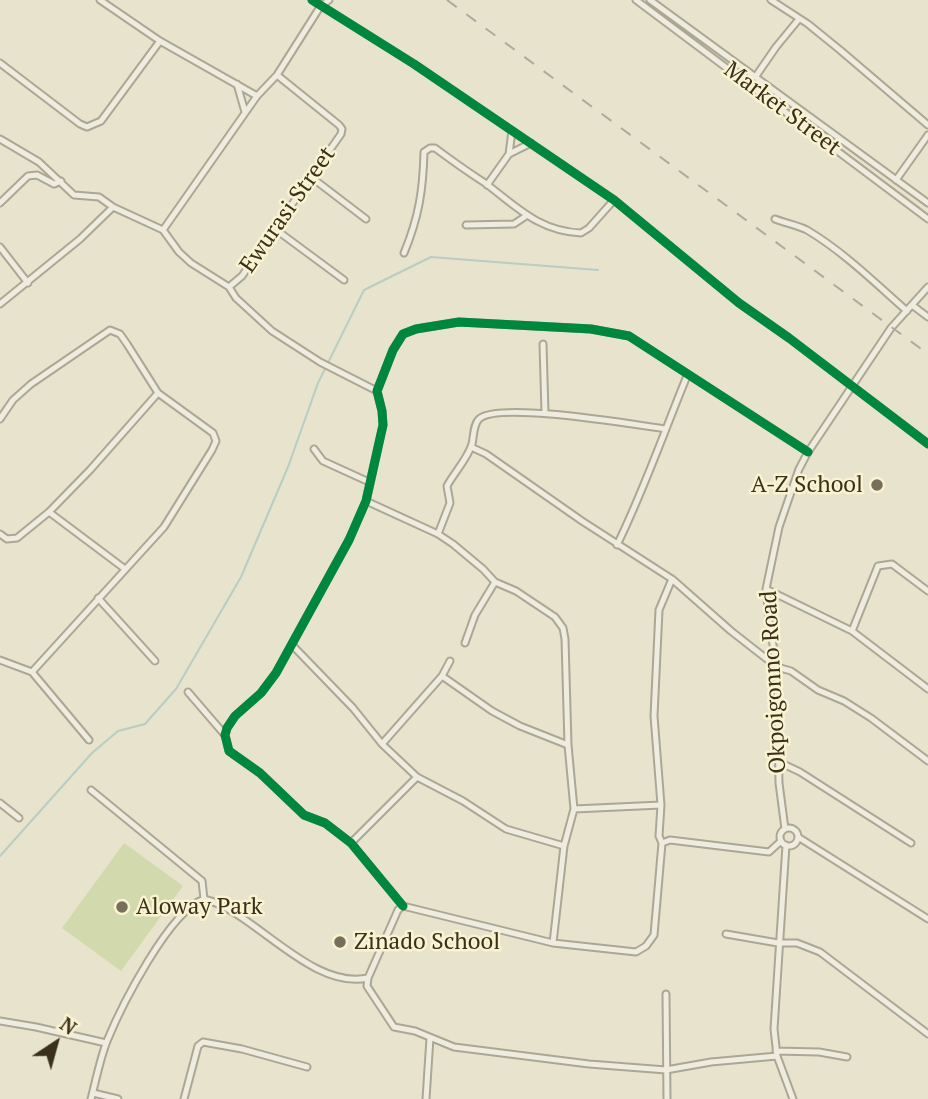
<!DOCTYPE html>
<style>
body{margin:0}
#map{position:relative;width:928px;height:1099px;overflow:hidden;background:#e7e3cc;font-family:"PT Serif",serif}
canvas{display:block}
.north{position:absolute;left:21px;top:1008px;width:70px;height:70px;-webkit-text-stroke:5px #f9f3d1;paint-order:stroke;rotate:36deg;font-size:19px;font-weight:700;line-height:28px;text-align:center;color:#3b301c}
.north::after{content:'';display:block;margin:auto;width:24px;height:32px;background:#3b301c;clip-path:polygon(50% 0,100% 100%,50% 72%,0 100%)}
</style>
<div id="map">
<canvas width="928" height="1099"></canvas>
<div class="north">N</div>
</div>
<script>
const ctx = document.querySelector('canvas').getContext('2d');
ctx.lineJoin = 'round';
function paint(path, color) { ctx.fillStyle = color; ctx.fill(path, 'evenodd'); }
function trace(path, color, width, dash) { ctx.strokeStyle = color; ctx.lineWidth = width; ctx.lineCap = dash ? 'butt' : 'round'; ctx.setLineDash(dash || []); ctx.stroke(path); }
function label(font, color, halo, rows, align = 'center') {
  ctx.font = font + ' "PT Serif",serif'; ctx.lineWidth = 5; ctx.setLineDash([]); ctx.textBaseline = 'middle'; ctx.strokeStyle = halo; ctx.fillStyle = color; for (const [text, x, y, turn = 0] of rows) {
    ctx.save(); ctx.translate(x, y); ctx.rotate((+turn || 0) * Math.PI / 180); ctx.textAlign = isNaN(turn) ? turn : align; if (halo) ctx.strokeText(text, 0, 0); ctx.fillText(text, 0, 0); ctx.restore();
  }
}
paint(new Path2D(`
 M124 843 183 886 121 971 62 928Z`), '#d2d9ad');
trace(new Path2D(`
 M0 856 92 753 118 731 145 724 176 689 241 577 288 467 318 383 364 290 431 257 598 270`), '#b8cdc3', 2);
const street = new Path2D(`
 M100 0 160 41 257 96
 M312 0 414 64 614 200 739 303 789 338 928 444
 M636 0 928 219
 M650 0 928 203
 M771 0 808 24 840 50 928 125
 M0 63 80 124 87 127 101 121 160 41
 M756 76 776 47 799 19
 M237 84 245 112
 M0 139 39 162 74 195 99 197 113 207 163 230 179 252 191 263 229 287 236 298 272 331 320 362 377 391
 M509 154 512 131
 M311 177 366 219
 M896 180 928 135
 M487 185 509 154 531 143
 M0 203 28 176 37 175 54 184 61 181
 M775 219C785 223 797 225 807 230 844 252 875 283 907 311
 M466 225 514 224 526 216
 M275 229 344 280
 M163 230 257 96 277 75 320 7 329 0
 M0 247 28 283
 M404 253C419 217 423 190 424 152L430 148H435C451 160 468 172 485 183 516 206 538 231 581 233L589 228 614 200
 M229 287 242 276 341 134 342 129 339 125 277 75
 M0 304 80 239 113 207
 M912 305 928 317
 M543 344 545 413
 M0 419 13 400 31 384 110 330 120 334 127 344 158 393 213 433 216 441 212 450 164 527 32 672
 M471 447 486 454 582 521 672 579 731 631 777 667 791 671 818 690 844 701 871 718 928 761
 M314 449 323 461 369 482
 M366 501 438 534 453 544 483 569 495 582 516 591 555 617 563 628 565 639 568 745 574 809 564 846 553 943
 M49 512 125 569
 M0 534 7 539 17 538 49 512 90 470 158 393
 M438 534 450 503 447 486C454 473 468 458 472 444 474 436 473 425 479 419 498 401 635 425 666 429
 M617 545C644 490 664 432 687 376
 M766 589 852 631
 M928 591 892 564 878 566 852 631 928 689
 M98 598 155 661
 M465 643 475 615 495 582
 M293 646 353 708 382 744 417 777 463 801 506 829 564 846
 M0 660 32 672 89 740
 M442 676 492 711 520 726 568 745
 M188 692 225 735
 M382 744 442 676 450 661
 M779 762 800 772 911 843
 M91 790 202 881 204 899
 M0 803 19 818
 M574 809 661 805
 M780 837a9 9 0 1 1 18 0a9 9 0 1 1-18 0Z
 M785 829 779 783 777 667 770 628 766 589 779 527 799 469 808 452 891 328 928 287
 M798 837 928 919
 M351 843 417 777
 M662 843 659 836 661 805 654 716 659 610 672 579
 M662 843 670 840 769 852 781 841
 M786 845 774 1029 777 1056 793 1099
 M204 899C254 911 310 990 368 978L398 910 403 906
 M403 906 351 843 325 823 304 815 260 773 229 751 225 735 227 728 235 716 261 693 276 673 349 540 366 501 383 425 382 411 377 391 393 350 403 334 416 329 459 322 591 329 629 336 808 452
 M403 906 553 943 636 952 646 946 654 935 662 843
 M726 934 778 943H797L820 952 928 1034
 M368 978 367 986 394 1027 415 1031 454 1047 589 1064 666 1070 711 1062 777 1056
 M666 994 667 1099
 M0 1021 36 1027 106 1043
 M776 1051 819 1052 847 1057
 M93 1093 118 1099
 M91 1099C96 1080 100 1059 107 1041 121 1007 169 911 204 899
 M184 1099 198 1046 203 1042 242 1049 307 1067
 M426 1099 430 1038`);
trace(street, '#aca695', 9);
trace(street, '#eeecdf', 5);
trace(new Path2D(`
 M447 0 928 354`), '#adaa9f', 2, [12, 12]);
trace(new Path2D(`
 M312 0 414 64 614 200 739 303 789 338 928 444
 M403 906 351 843 325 823 304 815 260 773 229 751 225 735 227 728 235 716 261 693 276 673 349 540 366 501 383 425 382 411 377 391 393 350 403 334 416 329 459 322 591 329 629 336 808 452`), '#00873e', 9);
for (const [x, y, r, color] of [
 [877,485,7,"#776f5a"],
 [122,907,7,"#776f5a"],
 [340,942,7,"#776f5a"]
]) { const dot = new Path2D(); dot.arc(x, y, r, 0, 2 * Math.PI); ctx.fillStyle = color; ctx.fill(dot); trace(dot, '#f9f3d1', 2.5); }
label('23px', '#3b301c', '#f9f3d1', [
 ["Market Street",782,109,37],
 ["Ewurasi Street",288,210,-55],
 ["Okpoigonno Road",774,682,-93]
]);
label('23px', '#3b301c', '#f9f3d1', [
 ["A-Z School",863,485,"right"],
 ["Aloway Park",136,907],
 ["Zinado School",354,942]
], 'left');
</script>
